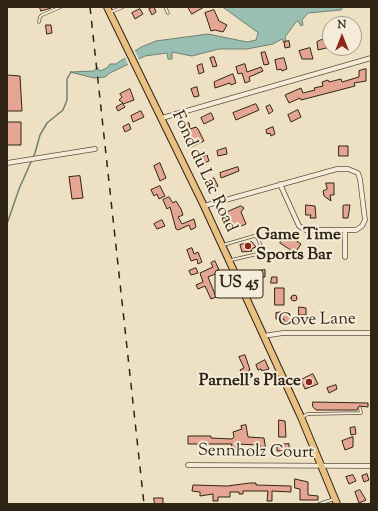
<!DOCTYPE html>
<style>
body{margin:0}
#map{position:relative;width:378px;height:511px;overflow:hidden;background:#eee1c3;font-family:"Sorts Mill Goudy",serif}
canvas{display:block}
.frame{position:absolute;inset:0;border:8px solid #302415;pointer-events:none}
.north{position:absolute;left:322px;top:16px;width:40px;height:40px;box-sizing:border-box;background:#f4ecd8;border:1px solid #a69c8a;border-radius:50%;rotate:0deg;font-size:11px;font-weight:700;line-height:16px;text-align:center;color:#302415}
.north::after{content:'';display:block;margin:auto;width:14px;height:18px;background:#8f2418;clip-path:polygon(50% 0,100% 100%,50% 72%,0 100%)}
</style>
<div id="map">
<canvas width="378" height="511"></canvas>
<div class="frame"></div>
<div class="north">N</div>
</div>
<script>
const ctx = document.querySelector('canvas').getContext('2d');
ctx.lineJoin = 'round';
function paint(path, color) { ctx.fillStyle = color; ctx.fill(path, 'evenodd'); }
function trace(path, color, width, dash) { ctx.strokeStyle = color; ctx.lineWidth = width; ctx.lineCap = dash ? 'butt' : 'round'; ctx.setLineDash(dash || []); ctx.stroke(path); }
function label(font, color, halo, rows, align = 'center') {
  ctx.font = font + ' "Sorts Mill Goudy",serif'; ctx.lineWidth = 4; ctx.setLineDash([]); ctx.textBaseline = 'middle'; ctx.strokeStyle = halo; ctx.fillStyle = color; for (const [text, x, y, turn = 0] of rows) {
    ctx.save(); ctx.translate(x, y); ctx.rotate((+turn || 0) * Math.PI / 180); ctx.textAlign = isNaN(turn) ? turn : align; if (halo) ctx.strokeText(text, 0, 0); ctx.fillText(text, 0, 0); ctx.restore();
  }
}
const water = new Path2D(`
 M223 7H343L341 10 308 13 302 20 303 25 301 26 298 21 296 22 285 37 286 43H284L282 39 273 44 247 49H219L192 56 172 52V59H168L167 53 145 56 110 73 105 77 94 78 70 72 94 71 97 67 100 71 107 68 110 64H116L141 47 156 41 208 34 247 42 256 40 258 33Z`);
paint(water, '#99beb2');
trace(water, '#6f8073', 1);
paint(new Path2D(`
 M134 49 140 61 129 67 124 55Z`), '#eee1c3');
trace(new Path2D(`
 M7 224 19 189 35 153 40 135 47 123 63 110 67 100V79L71 72`), '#6f8073', 1.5);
const building = new Path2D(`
 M40 7H51V8L41 11Z
 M154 7 156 12 152 15 149 9Z
 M188 7H204L192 14Z
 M140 9 143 14 135 19 132 13Z
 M214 10 219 21 227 25 223 32 215 30 211 31 205 13Z
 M46 25H51L52 33 47 34Z
 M326 38 330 47 318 50 317 42Z
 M289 41 290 47 285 48 284 42Z
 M310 48 313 59H302L299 51Z
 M265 52 269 64 264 65 261 53Z
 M214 57 217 66 213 67 210 58Z
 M284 58 287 69 282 71 281 69 277 70 275 60Z
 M202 64 204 72 199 74 197 66Z
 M245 64 247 72 261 67 263 71 249 77 250 81 245 83 242 73 238 74 236 67Z
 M366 69V81L354 83 355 86 301 100 300 98 289 103 285 95 301 88 303 93 315 90 314 88 323 86 322 82 328 80 329 82 341 79 342 82 359 77V71Z
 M233 74 236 83 231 85 230 83 215 88 214 82 216 81Z
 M7 75 20 76 22 111H7Z
 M197 87 199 96 194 97 191 89Z
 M130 89 134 100 123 104 125 107 118 111 116 107 123 103 119 100 122 97 120 94Z
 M256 104 259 110 236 120 233 113Z
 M270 105 273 111 269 114 266 107Z
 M298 110 301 117 291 122 288 115Z
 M141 111 144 117 133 122 131 116Z
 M211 113 214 119 204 124 201 118Z
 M7 122H21V145H7Z
 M189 123 190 129 196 127 198 129 204 141 191 147 183 125Z
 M129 124 131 129 125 132 123 127Z
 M273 127 275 134 271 136 270 133 267 134 266 130Z
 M339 146H348V156H339Z
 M226 148 227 154 218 156 217 151Z
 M207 155 209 161 199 165 197 160Z
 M160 163 166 178 160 181 154 166Z
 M238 167 239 171 221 178 220 173Z
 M80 176 83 198 72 199 69 177Z
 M214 178 218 186 213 189 209 181Z
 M326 183H334V195H330L331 201 324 196 323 191 327 189Z
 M160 186 165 196 159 199 157 194 154 196 151 190Z
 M169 197 173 203 176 201 181 209 183 215 178 217 182 224 194 219 196 227 191 230 189 225 178 230 176 229 170 207 167 209 163 200Z
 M306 205 315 206 316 218H310L311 215H306Z
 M345 205H350L348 218H343V206Z
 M241 206 244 208 241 212 246 224 232 230 223 214Z
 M162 220 165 226 157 229 154 224Z
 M286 234 301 244 295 253 280 243Z
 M252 242 256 247 251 249 252 251 242 252 240 245Z
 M192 248 194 254 198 252 202 262 198 264 197 259 191 261 187 250Z
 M215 261 220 272 208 277 216 297 211 299 205 286 198 289 196 285 203 282 200 273 213 267 211 263Z
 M196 268 198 273 191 275 189 271Z
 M265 270V277H257V271Z
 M272 277H277V283H271Z
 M275 288H284V305H275Z
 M291 298a3 3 0 1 1 6 0a3 3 0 1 1-6 0Z
 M299 307 306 308V315H299Z
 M281 312 290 313V318H298V323L284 322V319H276V313Z
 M245 355 250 370 242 374 240 370 244 368 239 357Z
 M265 360 269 369 262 371 261 369 258 370 256 365Z
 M313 374 318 384 305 389 301 380Z
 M336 385 337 389 329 393 327 388Z
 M313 402 368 403V407L359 406 357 410H316L313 407Z
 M279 420 285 421 286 437H279Z
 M246 425 248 437 264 438 266 451 264 454 260 453V445L236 444V449L231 448 232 444H188V436H211V438L232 439 234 437 233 432 242 429 241 426Z
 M355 427 356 434 351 435 350 428Z
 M353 437V447L345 450 342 441Z
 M289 444V451H277V445Z
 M367 474 369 480 364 482 362 476Z
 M353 475 356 481 349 484 346 477Z
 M295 479 308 482V495L318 496V500H300V489L295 488Z
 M250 483H256V485L291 486V492L272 491V501H267L268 491H243V494H239V492H230V497H218V501H213V494L200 496V492L192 491 193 485 227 486Z
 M360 490 366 500 359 503 355 492Z
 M154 498H163V504H155Z`);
paint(building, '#e4a692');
trace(building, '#302415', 1);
const service = new Path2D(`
 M165 7 168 13
 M111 12 123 7
 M39 22 40 17 42 15 61 7
 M223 245 254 236 257 237 263 250 262 253 231 260
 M302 417 308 414 361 413 360 408
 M319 504 334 499`);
const minor = new Path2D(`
 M162 118 371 58
 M7 163 95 149
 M204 206 337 169H348L358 173 360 179 365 220 362 226 356 230H306L299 226 280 184
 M345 230V257
 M263 336 283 333H371
 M188 465 371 466`);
const primary = new Path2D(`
 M107 7 204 206 301 417 337 504`);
trace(service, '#605340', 3.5);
trace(minor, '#605340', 5.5);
trace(primary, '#302415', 8);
trace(service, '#f4ecd8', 2);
trace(minor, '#f4ecd8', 4);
trace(primary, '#e7c082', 6);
trace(new Path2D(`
 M90 7 144 504`), '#302415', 1.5, [7, 7]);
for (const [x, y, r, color] of [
 [248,246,4,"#8f2418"],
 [309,382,4,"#8f2418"]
]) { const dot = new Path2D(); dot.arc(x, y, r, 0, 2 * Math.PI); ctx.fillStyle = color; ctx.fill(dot); trace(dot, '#f4ecd8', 1.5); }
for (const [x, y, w] of [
 [239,284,48]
]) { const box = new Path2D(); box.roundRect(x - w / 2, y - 14, w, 28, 3); ctx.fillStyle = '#f4ecd8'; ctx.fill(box); trace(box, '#302415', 1); }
label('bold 16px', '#302415', null, [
 ["US 45",239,284]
]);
label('17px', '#302415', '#f4ecd8', [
 ["Fond du Lac Road",203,172,65],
 ["Cove Lane",317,321,-1],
 ["Sennholz Court",256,453,1]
]);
label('bold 17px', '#302415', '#f4ecd8', [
 ["Game Time",256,236],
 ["Sports Bar",256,256],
 ["Parnell's Place",301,382,"right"]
], 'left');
</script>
